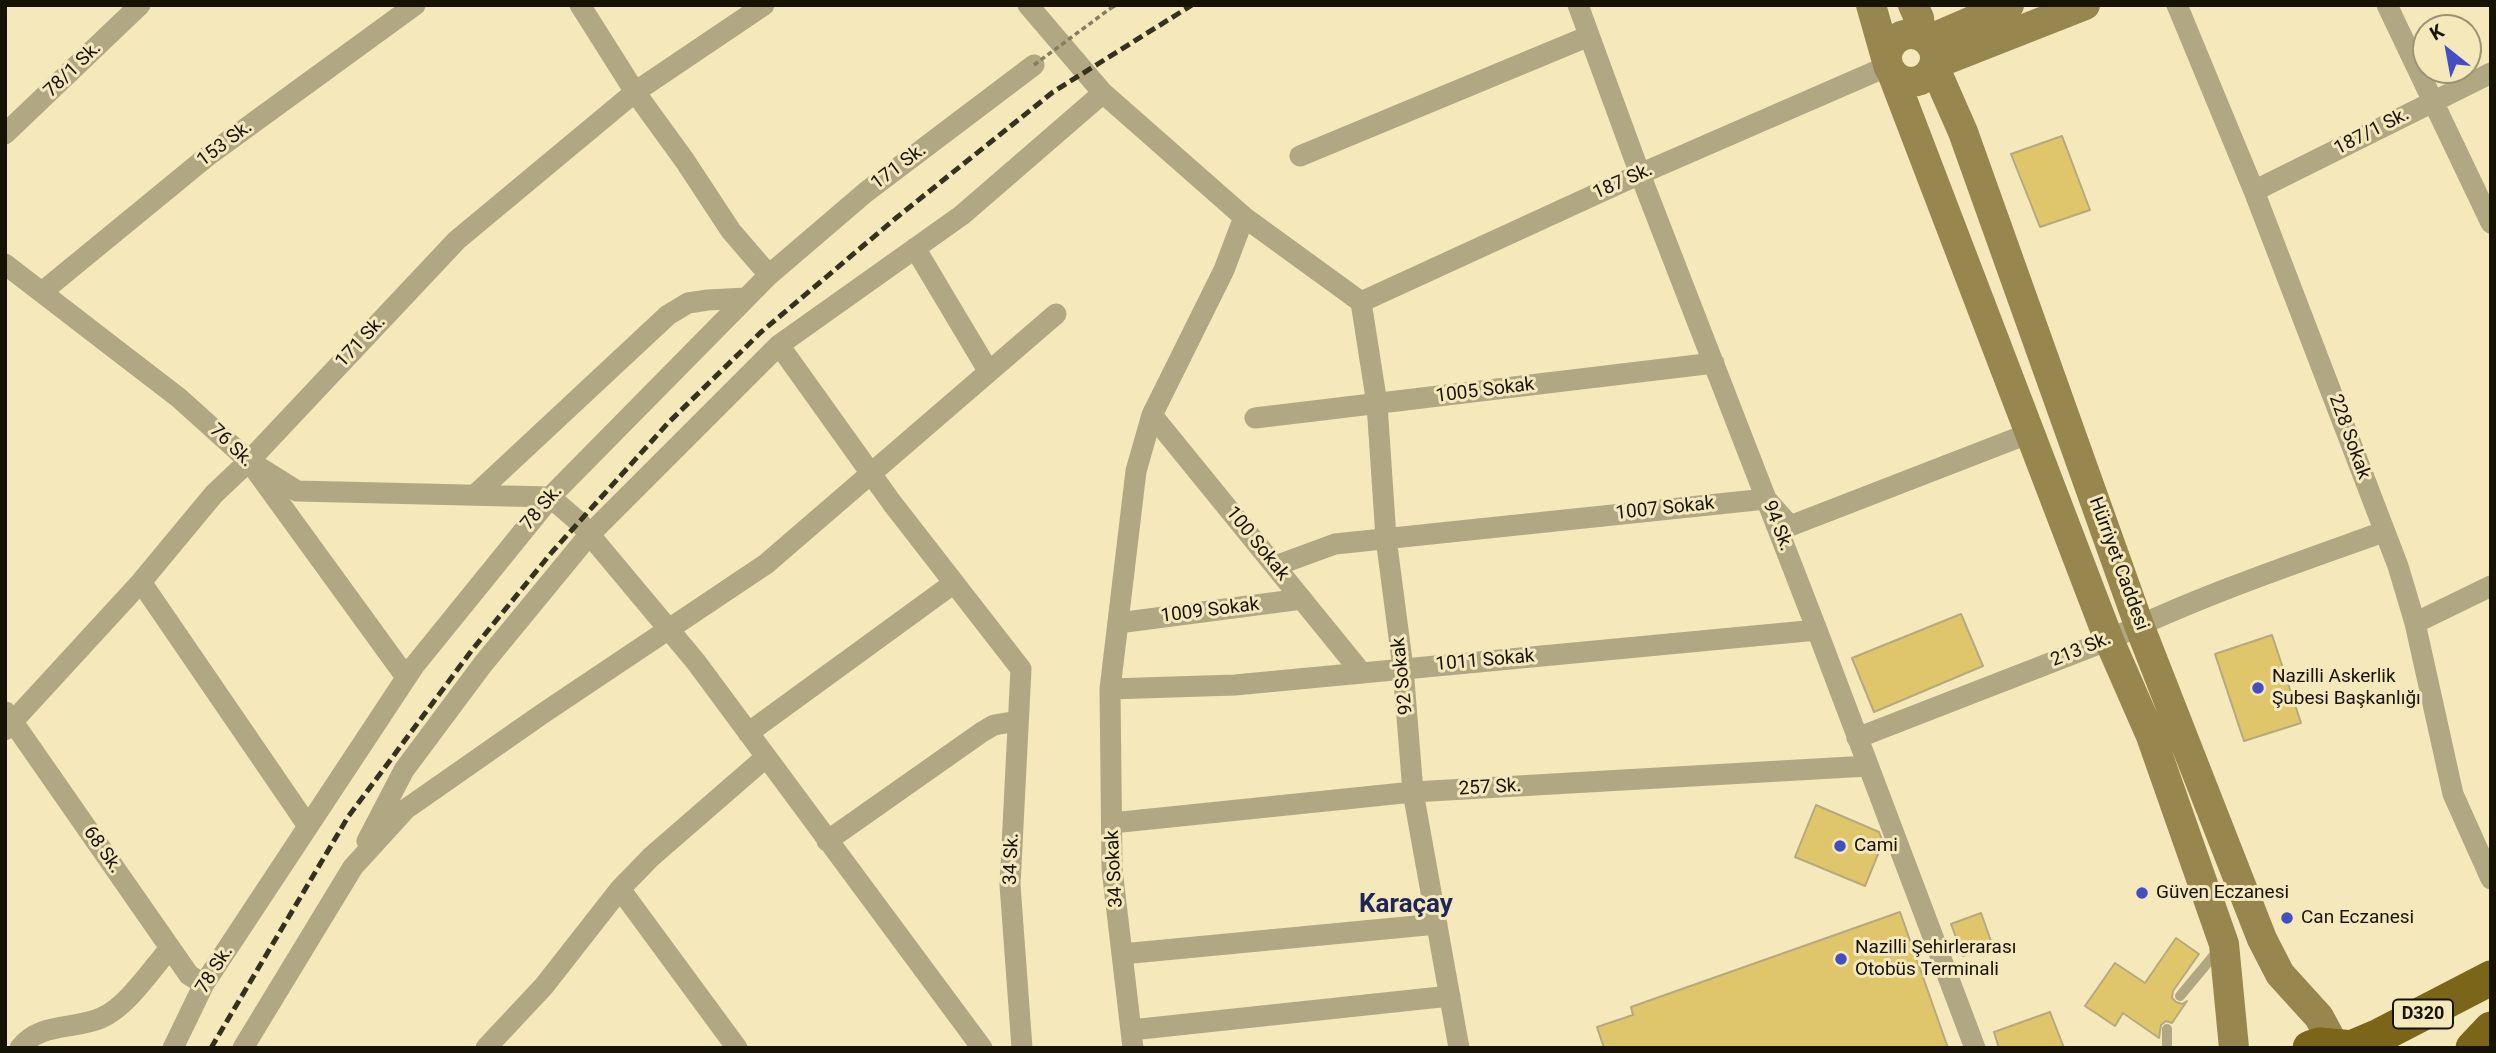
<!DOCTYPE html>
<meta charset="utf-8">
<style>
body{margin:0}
#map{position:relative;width:2496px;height:1053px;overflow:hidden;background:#f5e8bb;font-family:Roboto,sans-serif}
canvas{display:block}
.frame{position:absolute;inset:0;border:7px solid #171304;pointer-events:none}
.north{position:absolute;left:2412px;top:14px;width:70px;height:70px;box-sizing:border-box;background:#f5e8bb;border:2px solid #9c9372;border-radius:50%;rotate:329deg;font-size:19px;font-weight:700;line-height:28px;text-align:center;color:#171304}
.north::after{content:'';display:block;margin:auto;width:24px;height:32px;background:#434ec3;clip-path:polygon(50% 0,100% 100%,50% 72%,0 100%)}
</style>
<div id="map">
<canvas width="2496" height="1053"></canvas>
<div class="frame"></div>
<div class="north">K</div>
</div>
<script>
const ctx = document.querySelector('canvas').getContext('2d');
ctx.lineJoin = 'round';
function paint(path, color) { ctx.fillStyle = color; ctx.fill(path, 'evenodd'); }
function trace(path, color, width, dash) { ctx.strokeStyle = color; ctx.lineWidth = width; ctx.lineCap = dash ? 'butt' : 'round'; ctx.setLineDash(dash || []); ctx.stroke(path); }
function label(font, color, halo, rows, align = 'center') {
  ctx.font = font + ' Roboto,sans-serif'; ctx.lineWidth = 6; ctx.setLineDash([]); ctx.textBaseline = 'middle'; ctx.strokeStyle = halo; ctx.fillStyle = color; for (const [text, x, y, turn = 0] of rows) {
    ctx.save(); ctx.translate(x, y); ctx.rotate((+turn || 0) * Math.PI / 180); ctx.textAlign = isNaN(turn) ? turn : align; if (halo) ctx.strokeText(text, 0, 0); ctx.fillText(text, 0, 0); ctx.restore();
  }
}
const building = new Path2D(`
 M2062 136 2090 210 2040 227 2011 154Z
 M1961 614 1983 666 1874 712 1852 658Z
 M2272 635 2301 723 2244 741 2215 654Z
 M1816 805 1879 832 1883 842 1865 886 1795 857Z
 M1900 912 1948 1048H1604L1597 1027 1633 1015 1631 1007Z
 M1981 913 1992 944 1963 956 1951 924Z
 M2176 938 2199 954 2173 991 2172 998 2176 1002 2182 1004 2187 1001 2172 1023 2166 1021 2161 1025 2159 1038 2123 1013 2115 1026 2085 1006 2115 963 2145 983Z
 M2050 1012 2064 1048H1999L1994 1032Z`);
paint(building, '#e0c66b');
trace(building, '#b6a97f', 2);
trace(new Path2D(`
 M1111 8 1116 5`), '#857d5f', 3.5, [5, 3.5]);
trace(new Path2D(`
 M2180 996 2220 948
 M2167 1048V1029`), '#b1a782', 10);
trace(new Path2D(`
 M580 5 635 92 685 161 731 231 769 275
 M1028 5 1103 93 1244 217 1361 302
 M1578 5 1640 174 1817 630 1975 1048
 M2177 5 2254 191 2398 566 2415 623 2453 794 2491 879
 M2387 5 2491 223
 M5 134 140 5
 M1300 156 1589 36
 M2254 191 2491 73
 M915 248 989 372
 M5 264 179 398 249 461 406 677
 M42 292 209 155 415 5
 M1361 302 1377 404 1386 538 1403 668 1413 792 1459 1048
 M1361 302 1640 174 1888 66
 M779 345 892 503 1021 669 1010 885 1022 1048
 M1152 415 1361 672
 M1255 418 1714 363
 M249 461 297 491 550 497 579 522 696 662 982 1048
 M475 495 668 315 688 303 708 300 746 298
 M1275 566 1335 544 1766 499 1790 526 2030 433
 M141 582 308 826
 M1118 623 1302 599
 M2415 623 2491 586
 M1110 689 1235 685 1817 630
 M6 712 189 975 204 984
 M5 730 141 582 214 494 249 461 457 240 635 92 764 5
 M748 733 954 583
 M1857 738 2109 640C2196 597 2291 565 2383 532
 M1112 823 1413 792 1868 766
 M367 841 404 770 483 664 589 535 779 345 962 215 1103 93
 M827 841 982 732 994 725 1018 721
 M620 889 737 1048
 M1122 954 1437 924
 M1131 1030 1450 996
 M20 1048C40 1022 73 1030 101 1018 127 1007 151 970 170 948
 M173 1048 204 984 414 666 555 492 769 275 866 192 1034 65
 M243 1048 353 867 406 809 542 714 766 564 1056 314
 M486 1048 544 986 620 889 651 857 765 758
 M1133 1048 1112 869 1110 689 1136 471 1152 415 1224 270 1244 217`), '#b1a782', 21);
trace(new Path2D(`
 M1871 5 1886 58
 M1913 5 1919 18 1921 35
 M1887 58a24 24 0 1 1 48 0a24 24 0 1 1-48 0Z
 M1928 40 2009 5
 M1935 64 2085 5
 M1934 66 1963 132 2139 625 2262 939 2280 974 2319 1017 2334 1045
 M1892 73 2109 640 2151 736 2224 944 2234 1048`), '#97864e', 30);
trace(new Path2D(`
 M2353 1047 2379 1036 2491 978
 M2310 1048 2319 1045 2354 1048
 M2473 1048 2491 1029`), '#7a6518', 35);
trace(new Path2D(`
 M211 1048 348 817 472 650 552 552 668 423 760 333 896 218 1053 92 1192 5`), '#36311e', 5, [10, 5]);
trace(new Path2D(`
 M1034 65 1111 8`), '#857d5f', 3.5, [5, 3.5]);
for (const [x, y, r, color] of [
 [2258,688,7,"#434ec3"],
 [1840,846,7,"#434ec3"],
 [2142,893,7,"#434ec3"],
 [2287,918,7,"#434ec3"],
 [1841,959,7,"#434ec3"]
]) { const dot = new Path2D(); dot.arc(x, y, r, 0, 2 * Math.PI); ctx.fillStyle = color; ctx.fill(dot); trace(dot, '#f5e8bb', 2.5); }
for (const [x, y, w] of [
 [2423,1014,60]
]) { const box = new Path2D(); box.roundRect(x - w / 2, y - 14.5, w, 29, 5); ctx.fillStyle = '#f5e8bb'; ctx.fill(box); trace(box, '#171304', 2); }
label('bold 18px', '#171304', null, [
 ["D320",2423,1014]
]);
label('19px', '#171304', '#f5e8bb', [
 ["78/1 Sk.",73,70,-44],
 ["187/1 Sk.",2372,132,-27],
 ["153 Sk.",225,144,-37],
 ["171 Sk.",899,167,-37],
 ["187 Sk.",1623,182,-24],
 ["171 Sk.",361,342,-47],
 ["1005 Sokak",1485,391,-7],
 ["228 Sokak",2349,437,70],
 ["76 Sk.",231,446,44],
 ["78 Sk.",542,508,-50],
 ["1007 Sokak",1665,509,-6],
 ["94 Sk.",1777,526,69],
 ["100 Sokak",1257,544,51],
 ["Hürriyet Caddesi",2118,564,70],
 ["1009 Sokak",1210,611,-7],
 ["213 Sk.",2081,650,-22],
 ["1011 Sokak",1485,661,-5],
 ["92 Sokak",1403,676,-96],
 ["257 Sk.",1490,788,-3],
 ["68 Sk.",102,850,55],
 ["34 Sk.",1012,859,-88],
 ["34 Sokak",1115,869,-93],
 ["78 Sk.",215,970,-58]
]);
label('19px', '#171304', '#f5e8bb', [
 ["Nazilli Askerlik",2272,677],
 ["Şubesi Başkanlığı",2272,699],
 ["Cami",1854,846],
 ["Güven Eczanesi",2156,893],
 ["Can Eczanesi",2301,918],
 ["Nazilli Şehirlerarası",1855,948],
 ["Otobüs Terminali",1855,970]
], 'left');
label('bold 26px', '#1e245c', '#f5e8bb', [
 ["Karaçay",1406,905]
]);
</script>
